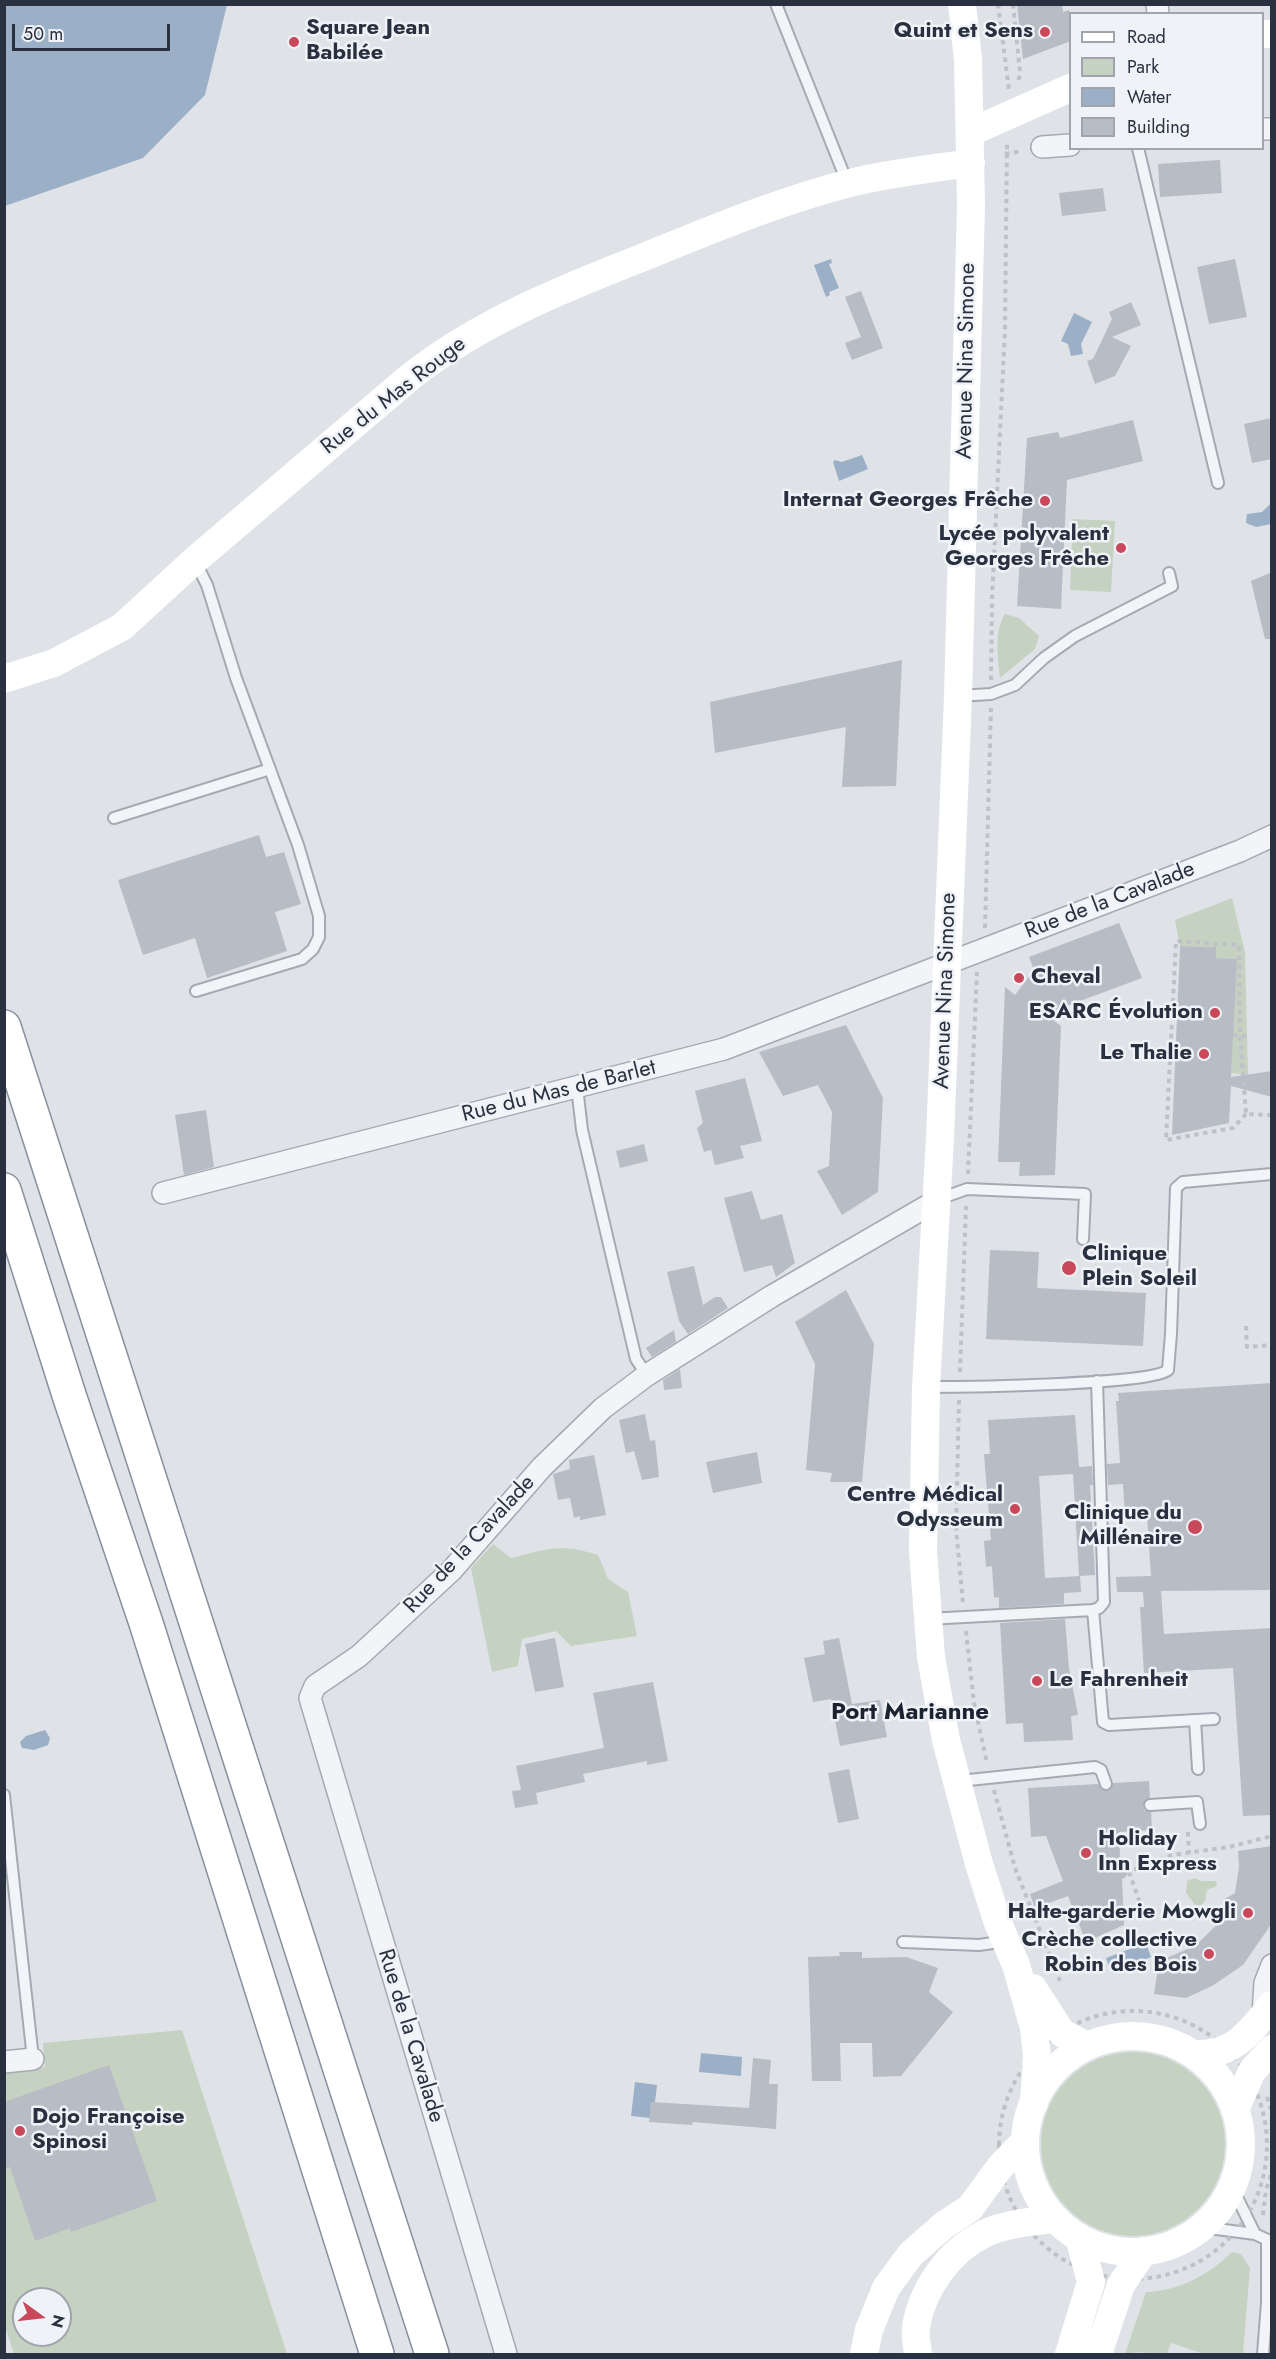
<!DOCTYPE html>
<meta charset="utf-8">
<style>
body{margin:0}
#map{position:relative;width:1276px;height:2359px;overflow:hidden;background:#dfe3e8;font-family:Jost,sans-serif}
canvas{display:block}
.frame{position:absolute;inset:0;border:6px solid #29303f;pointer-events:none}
.legend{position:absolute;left:1069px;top:12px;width:195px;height:138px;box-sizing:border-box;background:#eff2f6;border:2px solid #a0a4ad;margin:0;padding:8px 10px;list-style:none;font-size:18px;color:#29303f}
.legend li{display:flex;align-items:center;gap:12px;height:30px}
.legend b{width:30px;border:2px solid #a0a4ad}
.north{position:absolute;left:12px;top:2287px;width:60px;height:60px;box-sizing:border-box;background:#eff2f6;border:2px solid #a0a4ad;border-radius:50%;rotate:105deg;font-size:16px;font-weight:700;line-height:24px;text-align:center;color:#29303f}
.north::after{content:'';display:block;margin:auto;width:21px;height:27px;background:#c9485a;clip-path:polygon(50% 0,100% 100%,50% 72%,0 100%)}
.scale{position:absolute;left:12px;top:24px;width:158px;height:27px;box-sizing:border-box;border:3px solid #29303f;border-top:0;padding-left:8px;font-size:18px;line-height:21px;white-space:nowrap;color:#29303f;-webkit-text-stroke:4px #eff2f6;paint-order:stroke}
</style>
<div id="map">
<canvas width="1276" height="2359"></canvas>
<div class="frame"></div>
<ul class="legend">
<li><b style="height:8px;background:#fff"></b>Road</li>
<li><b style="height:16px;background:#c5d2c1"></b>Park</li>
<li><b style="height:16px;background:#9bb0c7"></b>Water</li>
<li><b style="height:16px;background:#b7bcc5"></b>Building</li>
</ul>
<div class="north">N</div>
<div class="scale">50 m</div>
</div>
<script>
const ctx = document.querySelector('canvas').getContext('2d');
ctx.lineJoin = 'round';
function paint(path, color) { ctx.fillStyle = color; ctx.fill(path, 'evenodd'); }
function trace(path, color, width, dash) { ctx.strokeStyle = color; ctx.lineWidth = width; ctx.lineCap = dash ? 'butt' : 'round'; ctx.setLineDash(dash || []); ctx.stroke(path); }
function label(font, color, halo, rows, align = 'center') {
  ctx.font = font + ' Jost,sans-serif'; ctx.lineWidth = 5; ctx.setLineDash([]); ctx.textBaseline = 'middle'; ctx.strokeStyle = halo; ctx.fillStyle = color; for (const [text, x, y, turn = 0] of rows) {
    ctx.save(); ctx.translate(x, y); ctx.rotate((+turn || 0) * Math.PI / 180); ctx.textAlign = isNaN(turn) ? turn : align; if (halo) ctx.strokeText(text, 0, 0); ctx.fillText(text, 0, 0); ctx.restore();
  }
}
paint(new Path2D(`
 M1073 519 1115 521 1111 592 1070 590Z
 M1005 614 1019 618 1039 636 1035 649 1000 678C998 658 994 631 1005 614Z
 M1232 898 1245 952 1248 1075 1231 1073 1236 959 1216 958V947L1180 946 1175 920Z
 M493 1544 511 1558C548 1549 560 1543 598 1555L608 1579 628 1592 637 1636 571 1646 556 1631 522 1639 518 1666 492 1672 471 1568Z
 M1195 1878 1200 1881H1216L1217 1886 1207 1890 1205 1901 1202 1905H1195L1186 1893 1187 1881Z
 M182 2030 287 2354H14L5 2326V2072L45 2067 43 2043ZM24 2299H60V2335H24Z
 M1041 2144a92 92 0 1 1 184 0a92 92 0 1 1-184 0Z
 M1232 2252 1241 2254 1250 2268 1243 2354H1204L1171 2343 1167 2354 1135 2352 1134 2354H1125L1146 2292C1179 2291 1210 2274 1232 2252Z`), '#c5d2c1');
paint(new Path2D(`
 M4 5 5 4 227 5 205 95 143 158 5 206Z
 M831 259 832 263 829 264 839 288 829 292 830 295 826 297 814 265Z
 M1074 313 1092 322 1081 344 1083 354 1071 356 1068 344 1061 341Z
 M862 455 868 469 839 481 833 462 835 460 842 462Z
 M1271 503V524L1256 527 1246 523 1247 514 1262 512Z
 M45 1730 50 1738 48 1745 34 1750 22 1748 20 1742 26 1736Z
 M1146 1943 1151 1957 1112 1973 1106 1958Z
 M701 2053 742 2057 741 2076 699 2072Z
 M635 2082 657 2085 655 2102 651 2103 650 2118 631 2116Z`), '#9bb0c7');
paint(new Path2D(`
 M1017 4H1062L1063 12 1069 10 1071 41 1023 59Z
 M1220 160 1222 193 1160 197 1158 164Z
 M1103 188 1106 211 1062 216 1059 193Z
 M1235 259 1247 317 1209 324 1197 267Z
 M861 291 883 348 852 360 845 343 861 337 845 297Z
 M1131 302 1141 325 1112 337 1131 346 1115 376 1095 384 1087 361 1093 359 1112 319 1109 312Z
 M1272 418V459L1252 463 1244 424Z
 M1133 420 1143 461 1067 480 1061 609 1017 606 1027 438 1058 432 1060 438Z
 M1272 572V639H1265L1251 581Z
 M902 660 896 786 842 787 846 727 715 753 710 702Z
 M259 835 266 857 284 852 301 904 275 912 287 951 207 978 195 938 143 955 118 880Z
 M1119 923 1142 978 1045 1014 1061 1026 1055 1175 1019 1176 1020 1162H998L1005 987 1015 995 1034 970 1029 957Z
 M1180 946 1216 947V958L1237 959 1231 1077 1272 1071V1097L1231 1086 1229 1123 1172 1135Z
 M846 1025 883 1098 878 1192 842 1215 817 1171 829 1166 832 1112 818 1085 783 1096 759 1052Z
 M745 1078 762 1141 740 1146 744 1158 715 1165 711 1150 704 1152 697 1128 703 1123 695 1091Z
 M206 1110 214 1167 184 1175 175 1115Z
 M644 1144 648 1161 620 1168 616 1151Z
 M752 1191 761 1220 782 1214 795 1263 776 1277 772 1265 744 1272 724 1198Z
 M990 1250 1039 1252 1037 1288 1146 1293 1143 1346 986 1339Z
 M694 1266 703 1305 715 1297H721L728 1308 688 1334 679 1321 667 1272Z
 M846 1290 874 1344 862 1482H830L832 1473 806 1470 815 1364 795 1322Z
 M674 1330 676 1342 652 1357 646 1348Z
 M680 1369 682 1388 664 1390 663 1380Z
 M1272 1383V1590L1161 1591 1164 1634 1272 1628V1815L1243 1816 1233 1668 1144 1673 1140 1607H1144L1143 1592H1117L1116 1577 1151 1576 1147 1516 1125 1517 1123 1484 1108 1485 1107 1464 1120 1463 1116 1401H1119L1118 1393Z
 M645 1414 650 1441 655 1440 659 1477 642 1480 634 1451 626 1453 619 1420Z
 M1075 1415 1079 1467 1092 1466 1093 1485H1090L1095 1575 1079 1576 1073 1474 1039 1476 1045 1578 1080 1576 1081 1592 1064 1593V1604L999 1608V1597L994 1598 992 1566 986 1567 984 1541 991 1540 984 1454H990L988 1420Z
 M757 1452 762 1483 713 1493 706 1462Z
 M594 1455 606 1515 580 1520V1516L574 1518 570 1498 558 1500 553 1474 570 1469 569 1460Z
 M1065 1619 1069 1668 1078 1715 1071 1716 1073 1740 1024 1742 1023 1723 1006 1724 1000 1623Z
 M555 1638 564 1687 535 1692 525 1644Z
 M839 1638 852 1704 880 1700 887 1737 840 1746 831 1699 813 1702 804 1658 825 1654 823 1641Z
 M653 1682 668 1761 647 1765V1761L583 1774 585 1782 536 1793 538 1804 515 1808 512 1791 521 1790 516 1766 604 1748 593 1693Z
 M849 1769 859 1819 838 1823 828 1773Z
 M1149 1781 1150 1797 1143 1805 1144 1810 1151 1812 1152 1830 1119 1832 1120 1856 1127 1876 1122 1879 1124 1925 1086 1942 1068 1896 1035 1908 1030 1894 1063 1881 1046 1836 1031 1837 1028 1788 1098 1784 1105 1791 1111 1789 1113 1783Z
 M1272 1846V1923L1243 1965 1212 1986 1186 1998 1154 1994 1159 1961 1195 1946 1224 1918 1223 1900 1235 1893 1239 1867 1238 1851Z
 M839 1952H862V1958L906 1957 938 1968 929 1992 953 2012 901 2076 873 2077 872 2043H840L841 2081H812L808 1957 840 1956Z
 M753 2058 771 2060 769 2084H778L776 2129 693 2122 692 2125 649 2122 651 2102 749 2108Z
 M109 2065 157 2201 71 2232 70 2228 35 2241 10 2167 4 2169V2102Z`), '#b7bcc5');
const lane = new Path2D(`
 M776 4 847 182
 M1138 148 1218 483
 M195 561 207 585 236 678 298 845 319 916V937L313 949 302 959 196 991
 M958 696 991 694 1015 685 1044 658 1075 636 1172 586 1169 573
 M114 818 270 769
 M577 1087 582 1130 636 1359 647 1375
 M939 1199 967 1189 1085 1194 1083 1239
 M926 1387C961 1387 1150 1385 1168 1370L1171 1334 1176 1188 1183 1182 1272 1174
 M1093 1610 1103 1722 1109 1725 1214 1719
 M928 1619 1093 1610 1099 1608 1104 1602 1097 1381
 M1195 1720 1198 1769
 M959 1781 1095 1767 1101 1770 1106 1784
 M4 1795 33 2059
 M1150 1805 1197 1802 1200 1824
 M903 1942 979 1945 1006 1941
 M1232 2187 1255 2234
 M1201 2227 1255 2234 1272 2242
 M1263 2354 1267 2303V2242`);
const street = new Path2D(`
 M1157 4 1158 14
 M1262 129H1272
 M1042 147 1070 145
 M163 1193 724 1049 1240 851 1272 836
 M1263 2015 1265 1983 1272 1965
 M4 2062 33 2059
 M506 2354 310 1698 315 1686 359 1656 451 1571 542 1467 603 1408 647 1375 772 1296 936 1201`);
const highway = new Path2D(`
 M4 1027 432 2354
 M4 1190 70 1398 146 1623 377 2354`);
trace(lane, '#a5aab2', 14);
trace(street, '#a5aab2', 24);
trace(highway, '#87909e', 36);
trace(new Path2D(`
 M998 4 1009 90
 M1013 4 1020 72 1018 84
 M1005 154 1022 151
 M991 680 992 599 1005 329 1007 141
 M985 928 991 708
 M1233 1035 1247 1036
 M1246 1114 1233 1128 1166 1140 1176 941 1239 945 1240 1035 1246 1114 1270 1115
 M968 1174 977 972
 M1246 1326 1247 1347 1272 1345
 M960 1372 966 1206
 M959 1400 956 1528 963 1603
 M966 1631 974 1703 987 1763
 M994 1790 1015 1868 1060 1981
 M1188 1832 1189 1853
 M1129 1872 1147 1923
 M1126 1873 1172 1855 1229 1847 1272 1836
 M999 2145a134 134 0 1 1 268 0a134 134 0 1 1-268 0Z
 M1267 2097 1272 2112
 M1263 2215 1266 2190 1272 2172`), '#bec1c7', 4, [4.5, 4.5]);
trace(lane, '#f2f4f7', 10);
trace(street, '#f2f4f7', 21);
trace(new Path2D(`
 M962 4 968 60 971 204 958 697 940 1138 926 1387 923 1551 931 1657 946 1740 979 1864 998 1923 1016 1965 1034 2028 1037 2056 1034 2103
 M1262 34H1272
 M971 132 1070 88
 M4 679 54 663 122 627 195 560 410 377C480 322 562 289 644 257 711 230 779 201 850 183 889 173 930 169 971 163
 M1033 1988 1062 2033 1087 2046
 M1025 2144a108 108 0 1 1 216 0a108 108 0 1 1-216 0Z
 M1193 2054C1234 2056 1248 2034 1272 2005
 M1235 2110 1252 2071 1272 2049
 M864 2354 869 2330 886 2288 911 2254 944 2225 970 2208 1000 2167 1025 2141
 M918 2354C917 2346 915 2336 916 2327 922 2289 949 2251 984 2234 1003 2224 1035 2221 1056 2219
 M1069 2354 1091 2282 1079 2237
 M1098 2354 1121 2285 1144 2251`), '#fff', 28);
trace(highway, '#fff', 33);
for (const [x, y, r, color] of [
 [1045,32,6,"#c9485a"],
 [294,42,6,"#c9485a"],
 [1045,501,6,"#c9485a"],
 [1121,548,6,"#c9485a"],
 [1019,978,6,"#c9485a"],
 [1215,1013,6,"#c9485a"],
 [1204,1054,6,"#c9485a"],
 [1069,1268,8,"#c9485a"],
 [1015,1509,6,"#c9485a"],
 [1195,1527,8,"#c9485a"],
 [1037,1681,6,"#c9485a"],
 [1086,1853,6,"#c9485a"],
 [1248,1913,6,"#c9485a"],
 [1209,1954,6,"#c9485a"],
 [20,2131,6,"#c9485a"]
]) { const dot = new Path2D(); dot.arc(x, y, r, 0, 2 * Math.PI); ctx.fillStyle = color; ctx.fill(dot); trace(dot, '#eff2f6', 2); }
label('bold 22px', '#29303f', '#eff2f6', [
 ["Square Jean",306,29,"left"],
 ["Babilée",306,54,"left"],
 ["Quint et Sens",1033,32],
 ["Internat Georges Frêche",1033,501],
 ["Lycée polyvalent",1109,535],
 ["Georges Frêche",1109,560],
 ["Cheval",1031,978,"left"],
 ["ESARC Évolution",1203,1013],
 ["Le Thalie",1192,1054],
 ["Clinique",1082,1255,"left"],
 ["Plein Soleil",1082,1280,"left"],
 ["Centre Médical",1003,1496],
 ["Odysseum",1003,1521],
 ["Clinique du",1182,1514],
 ["Millénaire",1182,1539],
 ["Le Fahrenheit",1049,1681,"left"],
 ["Holiday",1098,1840,"left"],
 ["Inn Express",1098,1865,"left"],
 ["Halte-garderie Mowgli",1236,1913],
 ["Crèche collective",1197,1941],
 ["Robin des Bois",1197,1966],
 ["Dojo Françoise",32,2118,"left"],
 ["Spinosi",32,2143,"left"]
], 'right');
label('22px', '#29303f', '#eff2f6', [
 ["Avenue Nina Simone",967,361,-89],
 ["Rue du Mas Rouge",394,396,-38],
 ["Rue de la Cavalade",1110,901,-21],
 ["Avenue Nina Simone",946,991,-88],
 ["Rue du Mas de Barlet",559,1092,-14],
 ["Rue de la Cavalade",470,1545,-47],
 ["Rue de la Cavalade",410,2036,73]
]);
label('bold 24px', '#1b2230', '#eff2f6', [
 ["Port Marianne",910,1713]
]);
</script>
